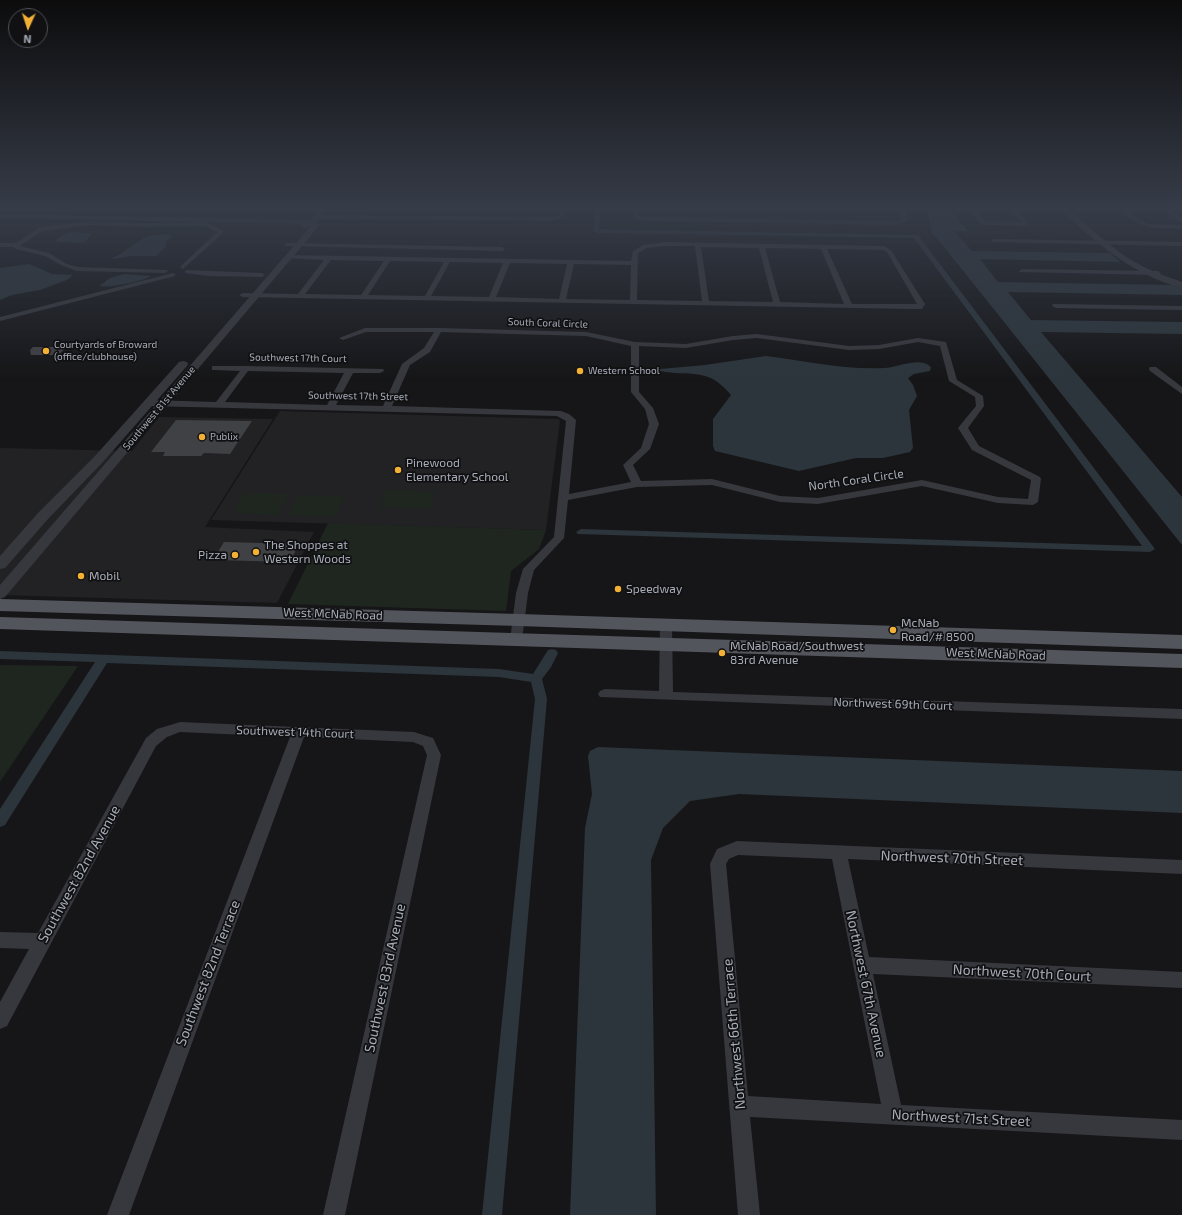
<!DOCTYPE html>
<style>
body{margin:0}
#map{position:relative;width:1182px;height:1215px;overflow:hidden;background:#161618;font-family:"Exo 2",sans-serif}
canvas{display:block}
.north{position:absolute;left:8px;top:8px;width:40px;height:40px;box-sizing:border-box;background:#111113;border:1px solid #4d4f55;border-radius:50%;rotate:183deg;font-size:11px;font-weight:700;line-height:16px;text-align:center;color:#a8adb8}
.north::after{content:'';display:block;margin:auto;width:14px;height:18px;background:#f2b134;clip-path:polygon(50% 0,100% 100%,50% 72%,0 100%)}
</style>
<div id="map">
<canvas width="1182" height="1215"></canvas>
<div class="north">N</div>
</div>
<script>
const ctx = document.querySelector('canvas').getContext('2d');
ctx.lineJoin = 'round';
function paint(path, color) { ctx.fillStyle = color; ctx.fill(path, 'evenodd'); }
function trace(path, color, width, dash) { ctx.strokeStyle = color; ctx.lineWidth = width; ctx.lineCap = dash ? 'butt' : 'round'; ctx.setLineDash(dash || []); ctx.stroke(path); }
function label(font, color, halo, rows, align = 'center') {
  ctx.font = font + ' "Exo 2",sans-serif'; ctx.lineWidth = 3.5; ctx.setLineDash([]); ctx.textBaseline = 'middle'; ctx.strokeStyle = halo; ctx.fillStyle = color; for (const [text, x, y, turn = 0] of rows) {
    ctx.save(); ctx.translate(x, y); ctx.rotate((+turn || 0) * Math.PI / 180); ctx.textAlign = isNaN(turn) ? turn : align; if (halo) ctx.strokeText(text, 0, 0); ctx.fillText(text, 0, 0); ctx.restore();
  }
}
paint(new Path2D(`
 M280 411 557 419 560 420 546 530 211 520Z
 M159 417 273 419 205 527 314 532 277 603 0 595V448L132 451Z`), '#222225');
paint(new Path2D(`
 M386 490H412V491L436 492 430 509 379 507Z
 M245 493 290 494 278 515 232 513Z
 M300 495 345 496 335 517 288 515Z
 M328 523 546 530 539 549 511 571 506 611 288 604Z
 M0 665 78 666 0 782Z`), '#1e261f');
paint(new Path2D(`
 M927 210H950L968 231H954L972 251 1110 253 1120 262 980 259 998 282 1173 285 1182 288V295L1008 292 1031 320 1182 322V334L1041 332 1182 497V545L941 243 932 234Z
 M72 232 92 233 85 242 81 243 57 242 56 240 66 233Z
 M169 234 171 237 166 241V246L157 256H131L111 259C124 253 134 243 146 237 153 234 161 235 169 234Z
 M29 264 52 274 73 275 67 280 40 290 12 295 0 300V268Z
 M124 274 151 276C142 282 109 288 99 286L110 278Z
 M766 356C805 361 844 370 884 368 898 368 919 356 931 367L930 371 914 374 908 378 913 385 917 396 909 410 913 448 910 452 883 458H856L799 471 715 451 713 446V419L731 395C707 366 691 377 660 371V369L705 365Z
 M598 747 1182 771V813L739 794 690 801 663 828 651 860 656 1215H570L585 828 592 794 588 756 590 751Z`), '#2c353c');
paint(new Path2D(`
 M595 210H601L599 229 918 235 1155 549 1150 552 578 534 576 532 581 529 1142 546 914 238 596 233 593 231Z
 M552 649 556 650 558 653 551 667 542 679 547 699 502 1215H482L535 699 531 682 499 677 107 663 5 825 0 827V809L95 662 0 659V651L499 669 533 674 548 650Z`), '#2c353c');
paint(new Path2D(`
 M33 347H67L58 355H31L30 350Z
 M176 420 252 421 230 454 204 453 201 456H163L165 452H151Z
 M224 542 299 544 290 562 213 560Z`), '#404145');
paint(new Path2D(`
 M560 210H566L564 217 552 221 318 219 315 217 318 215 552 217 559 215Z
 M633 210H639V216L644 217 896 221 901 220 900 210H906L907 221 896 225 644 221 634 218Z
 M969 210H975L986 221 1022 222 1009 210H1016L1027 221 1028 224 1025 226 986 225 980 223Z
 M1121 210C1133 210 1138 221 1149 224L1182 225V229C1154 228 1142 231 1121 210Z
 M1163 210H1170L1182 218V223Z
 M90 221 143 223 206 222 222 230 223 233 183 269 181 268V266L217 232 205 226 143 227 90 225 42 231 20 246 49 253 67 264 78 267 167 270 168 271 165 273 77 271 63 266 45 256 16 249 13 247H0V243H16L40 227Z
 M994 239 1182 242V246L992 242 991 241Z
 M665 242 884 246 891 250 925 304 922 309H912L243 297 239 295 243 293 298 294 324 260 286 258 285 257 288 255 631 261 633 251 643 245ZM665 246H695L702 301 637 300 638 253 647 248ZM701 247 759 248 773 302 709 301ZM765 248 821 249 844 304 780 302ZM827 249 883 250 887 252 917 304H852ZM331 260 384 261 361 295 305 294ZM390 261 444 262 425 296 368 295ZM450 262 503 263 489 297 431 296ZM510 263 567 264 559 299 496 297ZM574 264 631 265 630 300 566 299Z
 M287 243 502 247 505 249 502 251 285 246 284 245Z
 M1022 269 1158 271 1161 273 1158 275 1020 272 1019 271Z
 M187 270 262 273 265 275 262 277 209 276 185 273V271Z
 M173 273 175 274V276L0 321V317Z
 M1053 304 1182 306V310L1056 308 1052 306Z
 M365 328H439L586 332 635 342 686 344 733 336 757 334 849 346 879 345 918 338 946 342 957 380 983 396 984 406 968 428 979 446 1040 477 1041 479 1038 502 1033 505 998 503 922 486 818 504 780 502 712 485 637 487 568 500 564 538 534 570 528 593 522 640 520 643 516 644 512 643 510 640 516 593 523 569 554 537 566 421 557 416 149 406 145 403 149 400 216 402 240 371 215 370H212V366H246L383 369 384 371 380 373H353L336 405 383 406 402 364 424 348 434 332H366L343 340 339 338ZM441 332 586 336 631 346V392L645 409 649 424 641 448 623 465 631 482 569 494 576 420 569 414 561 411 392 406 410 365 430 352ZM757 338 849 350 879 349 918 342 940 346 949 381 975 397 976 406 958 428 972 450 1031 480 1028 499 998 497 922 480 818 498 780 496 712 479 641 481 633 465 650 449 659 424 653 408 639 392V346L686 348 733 340ZM248 371 344 373 327 405 225 402Z
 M1150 367H1156L1182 387V394L1150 371 1149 369Z
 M666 620 670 621 672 624 673 692 1182 709V719L600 697 598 694 600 691 605 689 659 691 660 624 662 621Z
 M180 722 414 732 433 738 441 755 345 1215H323L427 755 423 746 413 742 304 737 129 1215H107L290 737 180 732 167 737 156 746 7 1026 0 1029V1002L29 949 0 948V932L38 933 146 738 157 729Z
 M737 841 1182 860V874L848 859 869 957 1182 972V988L873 974 901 1105 1182 1120V1140L750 1117 760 1215H738L710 864 717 849ZM738 855 832 859 881 1104 748 1096 726 864 729 859Z`), '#37383d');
paint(new Path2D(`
 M319 210H326L316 222 319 225 318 227 5 597 0 599V585L311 226 304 228 300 226 302 224 0 218V214L310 220Z
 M1062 210H1070C1088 226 1105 242 1125 256 1143 268 1162 275 1182 282V288C1143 278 1111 255 1082 229 1075 223 1068 217 1062 210Z
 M183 361 187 362 188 364 187 366 103 462 48 519 5 568 0 569V556L38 513 95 456 179 362Z`), '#37383d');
paint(new Path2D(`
 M0 599 519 614 1182 635V649L519 626 0 611Z
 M0 617 1182 654V668L0 629Z`), '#53555c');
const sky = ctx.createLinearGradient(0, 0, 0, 380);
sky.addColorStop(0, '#0c0c0d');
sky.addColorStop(0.55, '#363c48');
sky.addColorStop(1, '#363c4800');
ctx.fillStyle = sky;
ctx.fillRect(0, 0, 1182, 380);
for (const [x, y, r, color] of [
 [46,351,4,"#f2b134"],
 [580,371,4,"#f2b134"],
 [202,437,4,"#f2b134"],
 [398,470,4,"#f2b134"],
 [256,552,4,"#f2b134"],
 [235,555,4,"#f2b134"],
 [81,576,4,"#f2b134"],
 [618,589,4,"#f2b134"],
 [893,630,4,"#f2b134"],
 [722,653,4,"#f2b134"]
]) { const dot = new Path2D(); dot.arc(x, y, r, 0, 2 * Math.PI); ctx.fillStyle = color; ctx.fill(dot); trace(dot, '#111113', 1.5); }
label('10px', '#a8adb8', '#111113', [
 ["South Coral Circle",548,323,2],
 ["Southwest 17th Court",298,358,1],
 ["Southwest 17th Street",358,396,1],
 ["Southwest 81st Avenue",159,408,-50]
]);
label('10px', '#a8adb8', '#111113', [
 ["Courtyards of Broward",54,345],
 ["(office/clubhouse)",54,357],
 ["Western School",588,371],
 ["Publix",210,437]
], 'left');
label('12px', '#a8adb8', '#111113', [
 ["Pinewood",406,463],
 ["Elementary School",406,477],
 ["The Shoppes at",264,545],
 ["Western Woods",264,559],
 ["Pizza",227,555,"right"],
 ["Mobil",89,576],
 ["Speedway",626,589],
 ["McNab",901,623],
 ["Road/# 8500",901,637],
 ["McNab Road/Southwest",730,646],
 ["83rd Avenue",730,660]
], 'left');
label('12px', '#a8adb8', '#111113', [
 ["North Coral Circle",856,480,-8],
 ["West McNab Road",333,614,2],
 ["West McNab Road",996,654,2],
 ["Northwest 69th Court",893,704,2],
 ["Southwest 14th Court",295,732,2]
]);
label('14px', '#a8adb8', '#111113', [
 ["Northwest 70th Street",952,858,2],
 ["Southwest 82nd Avenue",79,874,-61],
 ["Southwest 82nd Terrace",208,973,-69],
 ["Northwest 70th Court",1022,973,3],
 ["Southwest 83rd Avenue",385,978,-78],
 ["Northwest 67th Avenue",866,984,78],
 ["Northwest 66th Terrace",734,1034,-95],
 ["Northwest 71st Street",961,1118,3]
]);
</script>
